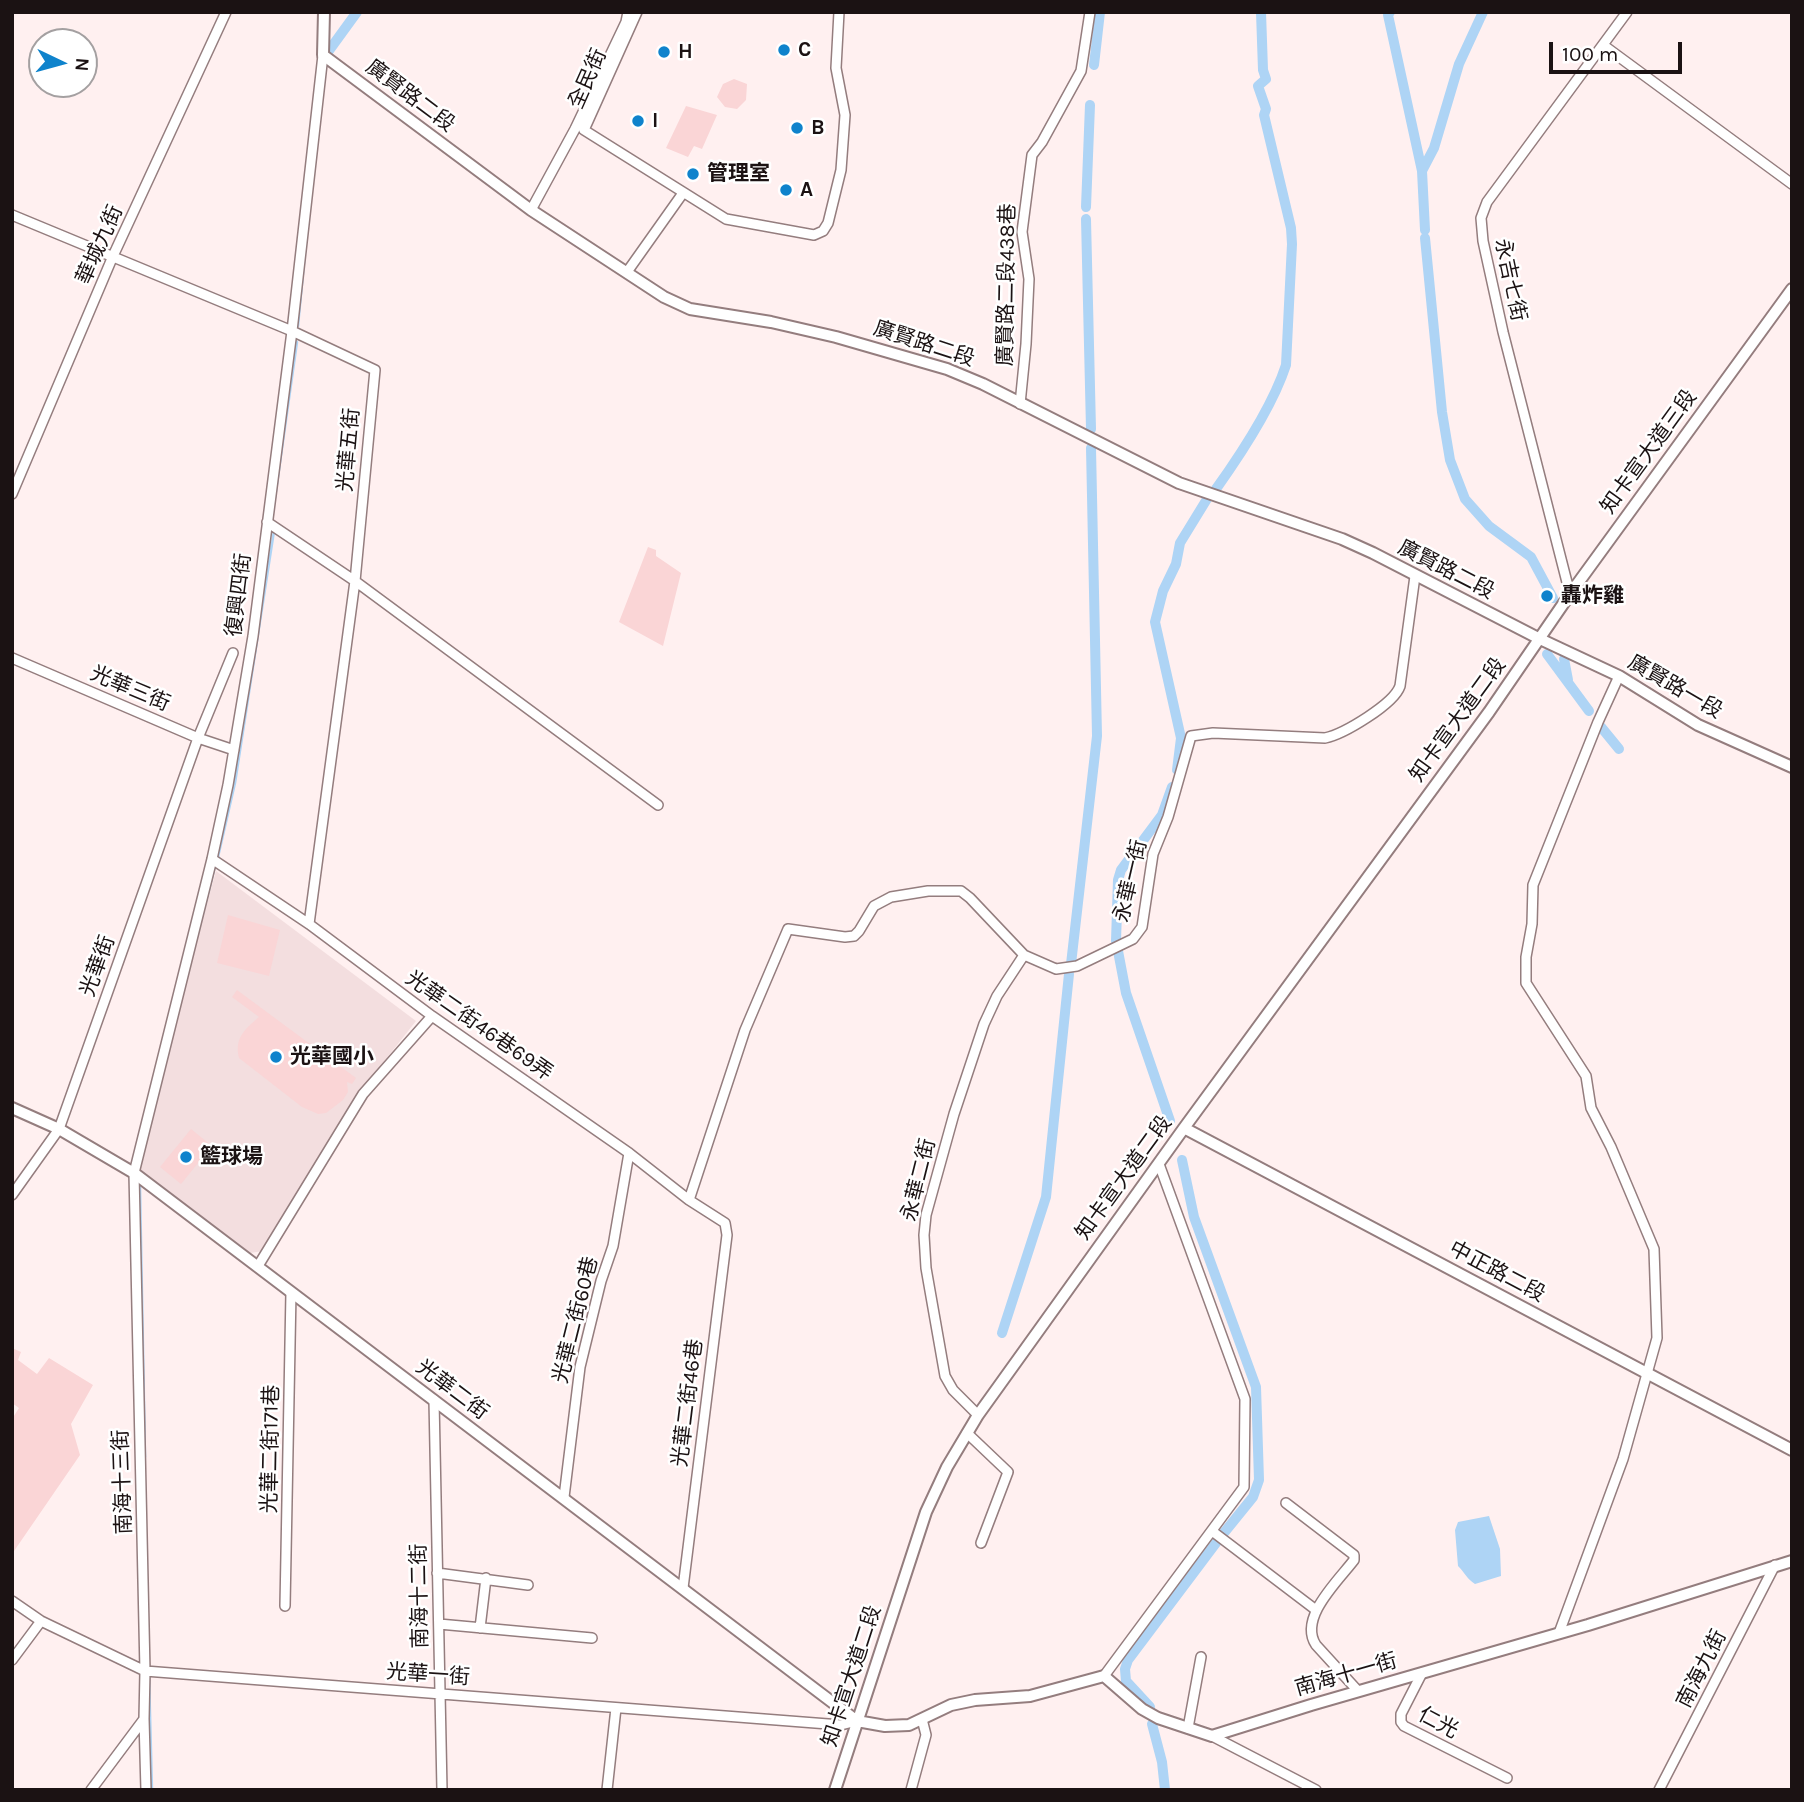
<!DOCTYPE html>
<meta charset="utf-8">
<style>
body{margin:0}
#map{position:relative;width:1804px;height:1802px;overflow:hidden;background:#fff0f0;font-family:Karla,sans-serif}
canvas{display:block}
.frame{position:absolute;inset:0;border:14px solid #1b1213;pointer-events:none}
.north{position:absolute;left:28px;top:28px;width:70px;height:70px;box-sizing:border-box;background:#fff;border:2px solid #a4a0a1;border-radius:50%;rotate:95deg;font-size:19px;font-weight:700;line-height:28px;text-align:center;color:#1b1213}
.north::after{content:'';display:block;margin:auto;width:24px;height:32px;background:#0f83cc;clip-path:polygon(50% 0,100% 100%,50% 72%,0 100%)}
.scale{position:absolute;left:1549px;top:42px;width:133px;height:32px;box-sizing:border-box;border:4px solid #1b1213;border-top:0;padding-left:9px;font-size:21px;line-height:24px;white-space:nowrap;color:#1b1213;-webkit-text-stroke:5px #fff;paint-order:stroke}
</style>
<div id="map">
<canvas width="1804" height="1802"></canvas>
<div class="frame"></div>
<div class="north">N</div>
<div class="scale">100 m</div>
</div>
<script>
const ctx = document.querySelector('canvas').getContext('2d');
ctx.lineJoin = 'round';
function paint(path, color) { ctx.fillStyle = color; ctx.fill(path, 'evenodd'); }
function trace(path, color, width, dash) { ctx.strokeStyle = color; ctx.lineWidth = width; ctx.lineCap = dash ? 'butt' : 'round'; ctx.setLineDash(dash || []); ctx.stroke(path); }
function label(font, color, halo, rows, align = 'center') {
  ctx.font = font + ' Karla,"Noto Sans TC",sans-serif'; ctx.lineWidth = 5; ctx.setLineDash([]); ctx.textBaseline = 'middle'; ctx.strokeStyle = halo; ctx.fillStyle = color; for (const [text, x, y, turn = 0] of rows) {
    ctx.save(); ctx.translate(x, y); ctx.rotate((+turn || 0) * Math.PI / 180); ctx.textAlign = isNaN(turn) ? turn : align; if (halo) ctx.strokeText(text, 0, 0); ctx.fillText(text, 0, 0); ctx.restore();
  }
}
paint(new Path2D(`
 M216 871 416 1021 359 1093 270 1250 250 1253 135 1166Z`), '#f3dedf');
paint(new Path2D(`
 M734 79 747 84 746 100 737 109 725 107 717 97 723 84Z
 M686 106 717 115 702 149 694 146 688 157 666 148Z
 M648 547 656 550V556L681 573 663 646 619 622Z
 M228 915 280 930 269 976 217 963Z
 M237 990 356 1078 352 1084 347 1082 348 1092 343 1100 326 1113 318 1114 302 1107 239 1058C234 1038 245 1029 259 1017L232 997Z
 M191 1129 212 1146 181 1184 160 1167Z
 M12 1348 21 1352 18 1360 37 1374 49 1358 93 1385 71 1424 80 1455 12 1554V1419L19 1408 12 1403Z`), '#fad5d6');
paint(new Path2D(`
 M1489 1516 1500 1549 1501 1576 1475 1584C1467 1579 1465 1573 1458 1566L1455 1530 1458 1522Z`), '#aed4f5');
trace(new Path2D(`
 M298 326 305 252
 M275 498 297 342
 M218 857 235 783 274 531
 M197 937 215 866
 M140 1187 145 1457
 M149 1675 152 1790`), '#aed4f5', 2.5);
trace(new Path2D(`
 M1390 12 1388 15 1422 171 1425 230
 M325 56 357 12
 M1094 65 1100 12
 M1422 171 1434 148 1459 64 1483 12
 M1086 207 1090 105
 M1086 219 1091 429
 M1425 238 1442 412 1450 460 1465 499 1489 526 1531 557 1553 598
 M1216 489C1241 454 1273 405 1286 365L1292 244 1291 228 1264 115 1266 109 1258 86 1266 79 1263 70 1261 12
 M1547 654 1589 711
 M1564 659 1568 680
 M1601 727 1619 749
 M1177 770 1181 738 1155 622 1163 591 1176 564 1180 543 1207 499
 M1116 941 1118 880 1121 870 1162 815 1172 787
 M1118 951 1126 993 1170 1121
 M1071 964 1097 736 1091 448
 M1182 1160 1194 1217 1256 1387 1259 1480 1253 1497 1223 1534
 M1002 1333 1046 1197 1069 974
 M1150 1707 1126 1681 1125 1669 1128 1660 1219 1539
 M1152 1724 1162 1762 1165 1790`), '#aed4f5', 10);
const minor = new Path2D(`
 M637 12 584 130 726 219 814 235 823 231 828 223 841 170 845 115 836 68 839 12
 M1603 45 1792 184
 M531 210 575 129 626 22 628 12
 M12 215 292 331 375 370 355 581 309 924
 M627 272 683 193
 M1020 404 1026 344 1029 279 1022 232 1032 155 1042 142 1081 71 1090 12
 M12 494 113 256 226 12
 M267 522 355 581 658 805
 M1570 594 1503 332 1483 241 1481 218 1487 202 1627 12
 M12 658 198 738 234 750
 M212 859 309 924 432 1016 629 1153 689 1200 725 1223 727 1235 683 1588
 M12 1195 59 1129 198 738 233 653
 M689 1200 745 1030 788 929 845 937 854 936 859 931 874 906 891 897 928 891H961L970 898 1024 955 1056 969 1077 966 1133 939 1142 927 1153 854 1168 817 1191 736 1213 733 1325 738C1344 734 1394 704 1400 686L1415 576
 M258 1266 363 1094 432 1016
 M434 1400 442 1790
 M978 1415 953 1390 945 1376 926 1268 924 1235 926 1215 954 1114 984 1024 997 996 1024 955
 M967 1433 1008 1472 981 1543
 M564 1497 580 1367 601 1281 613 1246 629 1153
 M1286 1503 1354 1555V1560C1338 1581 1298 1618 1316 1645L1358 1691
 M1212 1531 1316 1610
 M437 1573 528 1585
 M12 1601 41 1621 145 1671 841 1725 857 1721
 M285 1606 291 1292
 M439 1624 592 1638
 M480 1628 486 1578
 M1559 1633 1623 1459 1657 1338 1654 1249 1611 1147 1591 1108 1586 1076 1526 983V957L1532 924 1533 885 1598 722 1619 676
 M12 1660 41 1621
 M1422 1673 1401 1714V1722L1404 1726 1507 1778
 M1104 1676 1244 1487 1245 1399 1159 1164
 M1188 1728 1201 1657
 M1212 1736 1316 1790
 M91 1790 144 1719
 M146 1790 144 1719 145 1671 134 1173 212 859 228 785 253 636 292 331 323 55
 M607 1790 616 1708
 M911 1790 926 1735 922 1719
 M1659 1790 1775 1565`);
const tertiary = new Path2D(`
 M324 12 323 55 531 210 664 297 690 309 771 322 836 337 947 369 983 384 1179 483 1342 539 1373 553 1540 639 1619 676 1698 725 1792 767
 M12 1108 59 1129 134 1173 857 1721 885 1726 909 1725 951 1705 975 1700 1030 1696 1104 1676 1142 1709 1158 1718 1212 1736 1311 1705 1588 1625 1792 1561
 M1184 1128 1792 1450
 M835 1790 926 1512 947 1467 978 1415 1184 1128 1489 712 1570 594 1792 289`);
trace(minor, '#947d7e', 12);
trace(tertiary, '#947d7e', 14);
trace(minor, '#fff', 9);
trace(tertiary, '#fff', 10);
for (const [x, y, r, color] of [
 [784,50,7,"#0f83cc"],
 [664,52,7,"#0f83cc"],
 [638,121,7,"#0f83cc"],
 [797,128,7,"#0f83cc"],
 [693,174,7,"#0f83cc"],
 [786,190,7,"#0f83cc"],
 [1547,596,7,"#0f83cc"],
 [276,1057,7,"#0f83cc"],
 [186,1157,7,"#0f83cc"]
]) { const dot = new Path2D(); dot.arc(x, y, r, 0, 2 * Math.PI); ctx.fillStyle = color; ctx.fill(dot); trace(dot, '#fff', 2.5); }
label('bold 21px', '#1b1213', '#fff', [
 ["C",798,50],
 ["H",678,52],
 ["I",652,121],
 ["B",811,128],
 ["管理室",707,174],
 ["A",800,190],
 ["轟炸雞",1561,596],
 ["光華國小",290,1057],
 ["籃球場",200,1157]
], 'left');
label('21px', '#1b1213', '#fff', [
 ["全民街",588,79,-66],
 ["廣賢路二段",410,96,37],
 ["華城九街",100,245,-66],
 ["永吉七街",1510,280,78],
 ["廣賢路二段438巷",1007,285,-89],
 ["廣賢路二段",924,344,18],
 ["光華五街",349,450,-85],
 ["知卡宣大道三段",1649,452,-54],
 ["廣賢路二段",1446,570,27],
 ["復興四街",239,595,-83],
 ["廣賢路一段",1675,687,30],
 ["光華三街",130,689,23],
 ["知卡宣大道二段",1458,720,-54],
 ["永華一街",1131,881,-77],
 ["光華街",98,966,-70],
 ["光華二街46巷69弄",479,1026,35],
 ["知卡宣大道二段",1124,1178,-54],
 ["永華二街",919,1180,-76],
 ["中正路二段",1497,1272,28],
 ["光華二街60巷",576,1320,-76],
 ["光華二街",452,1390,37],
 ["光華二街46巷",688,1403,-83],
 ["光華二街171巷",271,1449,-89],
 ["南海十三街",123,1482,-92],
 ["南海十二街",420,1596,-91],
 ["南海九街",1702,1669,-63],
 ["光華一街",428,1675,4],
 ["南海十一街",1346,1675,-16],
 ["知卡宣大道二段",852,1676,-72],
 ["仁光",1438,1723,28]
]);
</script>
